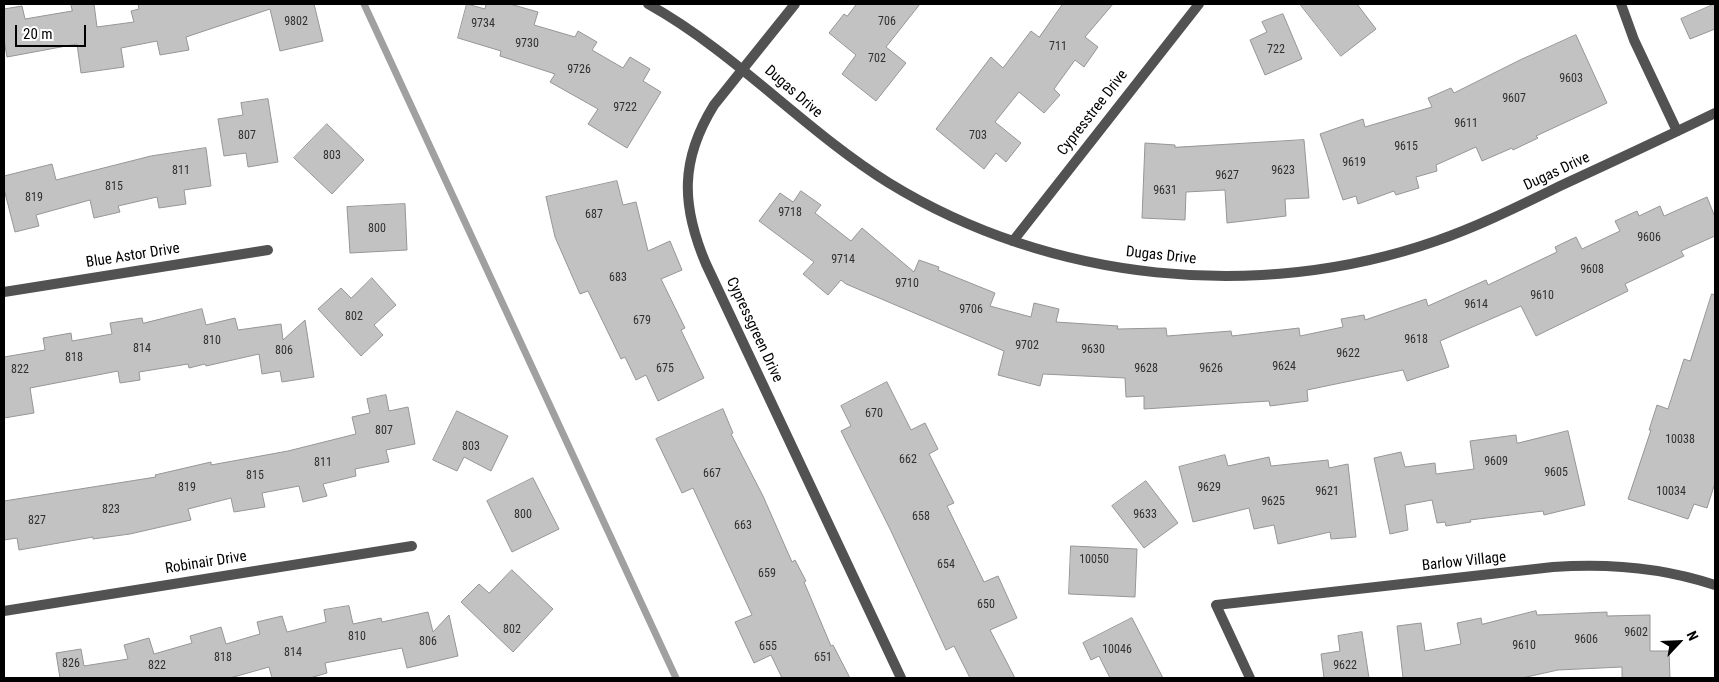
<!DOCTYPE html>
<style>
body{margin:0}
#map{position:relative;width:1719px;height:682px;overflow:hidden;background:#fff;font-family:"Roboto Condensed",sans-serif}
canvas{display:block}
.frame{position:absolute;inset:0;border:5px solid #000;pointer-events:none}
.north{position:absolute;left:1654px;top:617px;width:50px;height:50px;-webkit-text-stroke:4px #fff;paint-order:stroke;rotate:65deg;font-size:14px;font-weight:700;line-height:20px;text-align:center;color:#000}
.north::after{content:'';display:block;margin:auto;width:18px;height:22px;background:#000;clip-path:polygon(50% 0,100% 100%,50% 72%,0 100%)}
.scale{position:absolute;left:15px;top:25px;width:71px;height:22px;box-sizing:border-box;border:2px solid #000;border-top:0;padding-left:6px;font-size:15px;line-height:18px;white-space:nowrap;color:#000;-webkit-text-stroke:4px #fff;paint-order:stroke}
</style>
<div id="map">
<canvas width="1719" height="682"></canvas>
<div class="frame"></div>
<div class="north">N</div>
<div class="scale">20 m</div>
</div>
<script>
const ctx = document.querySelector('canvas').getContext('2d');
ctx.lineJoin = 'round';
function trace(path, color, width, dash) { ctx.strokeStyle = color; ctx.lineWidth = width; ctx.lineCap = dash ? 'butt' : 'round'; ctx.setLineDash(dash || []); ctx.stroke(path); }
function paint(path, color) { ctx.fillStyle = color; ctx.fill(path, 'evenodd'); }
function label(font, color, halo, rows, align = 'center') {
  ctx.font = font + ' "Roboto Condensed",sans-serif'; ctx.lineWidth = 4; ctx.setLineDash([]); ctx.textBaseline = 'middle'; ctx.strokeStyle = halo; ctx.fillStyle = color; for (const [text, x, y, turn = 0] of rows) {
    ctx.save(); ctx.translate(x, y); ctx.rotate((+turn || 0) * Math.PI / 180); ctx.textAlign = isNaN(turn) ? turn : align; if (halo) ctx.strokeText(text, 0, 0); ctx.fillText(text, 0, 0); ctx.restore();
  }
}
trace(new Path2D(`
 M364 4 676 678`), '#a0a0a0', 7);
const building = new Path2D(`
 M71 4H94L97 27 134 22 131 11 139 9 138 4H314L323 41 280 51 270 9 186 37 189 50 160 55 157 41 121 48 124 67 81 73 77 44 7 57 4 40V9L22 6 25 19 72 11Z
 M467 4 485 9 486 4H510L538 12 534 25 575 37 578 31 597 42 592 50 623 68 630 57 650 69 643 81 661 92 627 148 588 124 598 109 550 82 555 74 500 56 501 51 458 38Z
 M857 4H920L886 47 906 63 876 101 842 74 856 55 829 33 844 14 847 16Z
 M1063 4H1113L1085 37 1098 47 1084 67 1075 60 1054 89 1060 95 1044 113 1019 92 995 122 1021 143 1006 162 996 153 984 169 936 129 991 57 1003 68 1031 31 1039 37Z
 M1300 4H1357L1376 29 1341 56Z
 M1715 4V29L1690 39 1681 19Z
 M1283 14 1302 59 1265 75 1250 40 1267 32 1262 22Z
 M1576 35 1607 103 1536 136 1538 138 1513 150 1512 148 1482 161 1476 147 1436 165 1437 171 1416 177 1419 188 1396 195 1394 191 1358 204 1356 196 1343 200 1320 134 1363 119 1365 127 1432 107 1428 98 1451 88 1454 93 1520 60Z
 M268 99 278 162 248 167 246 153 224 156 218 119 243 115 241 103Z
 M327 124 364 160 332 194 294 158Z
 M1304 140 1309 198 1285 199 1286 216 1227 223 1225 190 1186 192 1185 220 1142 218 1145 143 1175 145V147Z
 M206 148 211 186 184 190 186 204 159 208 157 197 118 206 120 212 94 218 90 200 36 215 39 226 15 232 4 189V176L52 164 56 180 151 156Z
 M617 181 623 205 636 202 648 251 670 241 682 270 661 279 685 328 681 330 704 378 658 401 646 375 636 380 625 357 621 359 588 291 580 294 555 237 546 197Z
 M801 191 821 205 815 213 851 241 862 228 914 272 919 260 939 267 938 270 995 293 990 306 1031 317 1034 303 1059 309 1056 322 1118 326 1117 329 1166 328 1167 336 1231 331 1232 336 1299 328 1300 336 1343 327 1341 319 1364 315 1365 320 1426 299 1428 306 1486 280 1488 285 1557 252 1555 247 1576 237 1582 249 1620 231 1615 221 1637 211 1639 216 1660 206 1664 216 1707 197 1715 217V236L1681 251 1684 256 1625 284 1628 291 1536 336 1521 306 1440 341 1449 367 1407 381 1403 370 1307 390 1308 401 1270 406 1269 401 1144 409V396L1126 397 1125 378 1043 374 1040 386 998 375 1004 351 846 284 841 280 828 295 803 274 814 262 759 221 780 193 793 202Z
 M405 204 407 250 350 253 347 207Z
 M372 278 396 305 374 325 383 335 361 356 318 309 341 288 351 298Z
 M1712 294 1715 295V483L1707 508 1694 504 1688 519 1628 499 1651 430H1649L1657 405 1668 409 1684 359 1690 361Z
 M202 309 206 325 235 318 238 330 281 324 283 340 305 320 314 377 282 382 280 371 262 374 259 354 206 366 205 364 189 368 188 364 139 372 140 380 120 383 118 371 30 388 34 413 4 418V357L45 350 43 338 71 333 72 341 112 334 110 323 142 318 143 323Z
 M887 382 911 430 925 423 938 449 929 454 954 503 947 506 984 582 998 576 1017 618 990 630 1015 678H970L954 646 946 650 891 531 841 431 851 426 841 406Z
 M386 395 389 411 408 407 415 444 386 450 389 462 355 469 356 476 323 484 327 496 303 502 299 486 262 493 265 507 234 512 231 498 188 509 191 520 130 534 93 539V537L19 550 17 538 4 540V501L156 477 155 475 211 462V465L288 451 356 434 352 417 370 413 367 399Z
 M723 409 733 433 731 434 763 496 792 562 795 560 806 581 804 582 831 646 833 645 850 678H782L771 655 754 663 735 622 752 615 693 488 682 493 656 439Z
 M457 411 508 436 491 471 464 457 457 471 433 460Z
 M1568 431 1585 505 1544 515 1543 511 1470 520 1471 522 1446 526 1445 522 1437 523 1432 500 1405 505 1408 530 1390 534 1374 458 1401 452 1405 467 1435 463 1436 474 1474 469 1470 441 1516 435 1517 443Z
 M1225 455 1228 466 1269 457 1271 466 1328 460 1329 468 1348 464 1356 537 1331 539 1330 532 1278 544 1274 525 1254 529 1249 508 1193 522 1179 467Z
 M533 478 559 529 512 552 487 501Z
 M1146 481 1178 523 1144 548 1112 506Z
 M1071 546 1137 549 1135 597 1069 594Z
 M512 570 553 609 513 652 461 602 479 584 489 593Z
 M349 606 353 624 381 618 382 622 428 612 433 632 449 615 458 656 407 668 402 648 325 663 327 673 310 678H272L269 667 230 678H60L56 653 81 649 84 666 128 659 124 645 149 638 154 654 192 643 190 636 221 627 226 644 260 634 257 622 282 616 287 632 326 622 324 610Z
 M1536 611 1537 615 1607 612V616L1650 615V651H1669L1670 678H1622V667L1558 670 1522 678H1403L1397 626 1421 623 1425 651 1461 644 1457 623 1481 618 1482 624Z
 M1132 618 1163 678H1110L1099 656 1091 660 1083 643Z
 M1362 632 1369 678H1324L1321 654 1340 651 1338 636Z`);
paint(building, '#c2c2c2');
trace(building, '#969696', 1);
trace(new Path2D(`
 M795 4 714 105C680 160 681 205 706 264L901 678
 M1621 4 1634 40 1677 131
 M1013 241 1199 4
 M4 292 268 250
 M4 611 412 546
 M1250 678 1216 605 1553 567C1609 563 1661 567 1715 585`), '#525252', 10);
trace(new Path2D(`
 M648 4C736 53 804 130 889 183 1050 282 1258 303 1436 241 1479 226 1519 206 1560 186 1612 162 1664 138 1715 113`), '#525252', 10);
label('12px', '#303030', null, [
 ["9802",296,22],
 ["706",887,22],
 ["9734",483,24],
 ["9730",527,44],
 ["711",1058,47],
 ["722",1276,50],
 ["702",877,59],
 ["9726",579,70],
 ["9603",1571,79],
 ["9607",1514,99],
 ["9722",625,108],
 ["9611",1466,124],
 ["807",247,136],
 ["703",978,136],
 ["9615",1406,147],
 ["803",332,156],
 ["9619",1354,163],
 ["811",181,171],
 ["9623",1283,171],
 ["9627",1227,176],
 ["815",114,187],
 ["9631",1165,191],
 ["819",34,198],
 ["9718",790,213],
 ["687",594,215],
 ["800",377,229],
 ["9606",1649,238],
 ["9714",843,260],
 ["9608",1592,270],
 ["683",618,278],
 ["9710",907,284],
 ["9610",1542,296],
 ["9614",1476,305],
 ["9706",971,310],
 ["802",354,317],
 ["679",642,321],
 ["9618",1416,340],
 ["810",212,341],
 ["9702",1027,346],
 ["814",142,349],
 ["9630",1093,350],
 ["806",284,351],
 ["9622",1348,354],
 ["818",74,358],
 ["9624",1284,367],
 ["675",665,369],
 ["9628",1146,369],
 ["9626",1211,369],
 ["822",20,370],
 ["670",874,414],
 ["807",384,431],
 ["10038",1680,440],
 ["803",471,447],
 ["662",908,460],
 ["9609",1496,462],
 ["811",323,463],
 ["9605",1556,473],
 ["667",712,474],
 ["815",255,476],
 ["819",187,488],
 ["9629",1209,488],
 ["9621",1327,492],
 ["10034",1671,492],
 ["9625",1273,502],
 ["823",111,510],
 ["800",523,515],
 ["9633",1145,515],
 ["658",921,517],
 ["827",37,521],
 ["663",743,526],
 ["10050",1094,560],
 ["654",946,565],
 ["659",767,574],
 ["650",986,605],
 ["802",512,630],
 ["9602",1636,633],
 ["810",357,637],
 ["9606",1586,640],
 ["806",428,642],
 ["9610",1524,646],
 ["655",768,647],
 ["10046",1117,650],
 ["814",293,653],
 ["818",223,658],
 ["651",823,658],
 ["826",71,664],
 ["822",157,666],
 ["9622",1345,666]
]);
label('15px', '#000', '#fff', [
 ["Dugas Drive",793,92,41],
 ["Cypresstree Drive",1093,113,-52],
 ["Dugas Drive",1557,172,-25],
 ["Blue Astor Drive",133,256,-9],
 ["Dugas Drive",1161,256,6],
 ["Cypressgreen Drive",754,330,65],
 ["Barlow Village",1464,562,-6],
 ["Robinair Drive",206,563,-9]
]);
</script>
